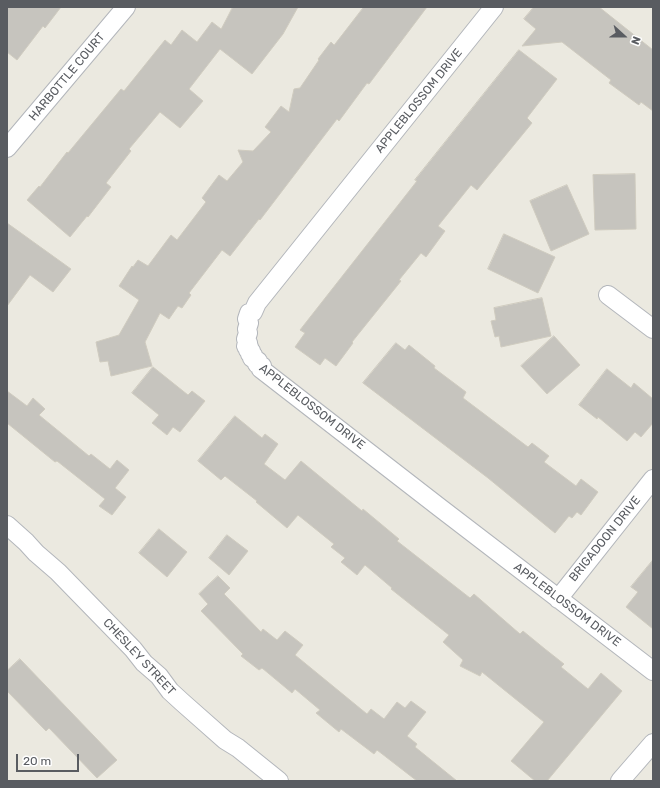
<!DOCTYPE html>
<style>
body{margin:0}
#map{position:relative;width:660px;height:788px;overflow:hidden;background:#ebe9e0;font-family:Rubik,sans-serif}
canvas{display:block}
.frame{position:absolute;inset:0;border:8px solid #595c61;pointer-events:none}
.north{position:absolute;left:604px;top:16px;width:40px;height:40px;-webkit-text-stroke:3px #fff;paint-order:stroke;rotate:111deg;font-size:11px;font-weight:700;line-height:16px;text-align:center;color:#595c61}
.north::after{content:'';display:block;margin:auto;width:14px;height:18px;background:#595c61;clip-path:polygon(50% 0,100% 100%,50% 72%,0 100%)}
.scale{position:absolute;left:16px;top:754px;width:63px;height:18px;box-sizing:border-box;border:2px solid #595c61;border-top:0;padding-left:5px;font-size:12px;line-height:14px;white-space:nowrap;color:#595c61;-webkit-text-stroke:3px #fff;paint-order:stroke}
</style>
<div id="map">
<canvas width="660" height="788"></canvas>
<div class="frame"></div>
<div class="north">N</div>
<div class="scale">20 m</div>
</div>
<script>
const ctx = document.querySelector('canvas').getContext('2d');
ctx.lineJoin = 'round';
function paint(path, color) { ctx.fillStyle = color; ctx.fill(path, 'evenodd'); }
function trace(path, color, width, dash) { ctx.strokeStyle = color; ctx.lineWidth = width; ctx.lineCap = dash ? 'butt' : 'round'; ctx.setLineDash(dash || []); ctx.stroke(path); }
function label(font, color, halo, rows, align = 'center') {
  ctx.font = font + ' Rubik,sans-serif'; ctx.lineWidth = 3.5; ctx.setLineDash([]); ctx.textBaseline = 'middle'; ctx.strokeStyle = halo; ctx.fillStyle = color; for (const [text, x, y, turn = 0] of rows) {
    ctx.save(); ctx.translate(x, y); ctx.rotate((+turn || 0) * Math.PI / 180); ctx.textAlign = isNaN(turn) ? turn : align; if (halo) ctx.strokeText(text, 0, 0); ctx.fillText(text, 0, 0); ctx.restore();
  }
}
const building = new Path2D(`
 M7 7H61L45 28 43 26 17 60 7 52Z
 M233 7H298L283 34 252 74 220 49 189 89 203 101 180 128 160 112 129 149 131 151 106 183 111 187 88 217 87 216 70 237 27 200 39 186 40 187 67 152 68 153 121 89 124 91 165 40 171 45 182 30 197 42 212 22 221 29Z
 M364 7H427L369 84 367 83 339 121 337 119 260 220 259 219 230 256 222 250 189 293 191 295 182 308 178 306 169 319 160 313 145 342 152 366 111 376 108 361 100 362 96 342 119 335 139 300 119 286 132 266 133 267 138 260 148 266 171 235 177 240 206 202 202 198 219 175 227 181 243 162 238 150 253 151 271 132 265 127 281 106 289 112 294 89 300 88 319 60 318 59 331 42 334 45Z
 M534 7H599L653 50V111L641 102 639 105 609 83 611 80 562 42 522 46 536 29 524 19Z
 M519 50 557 79 527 118 532 123 477 190 471 185 438 226 445 231 426 257 421 253 399 280 401 281 352 342 353 343 336 366 325 358 320 365 295 347 305 333 300 330 417 181 415 180Z
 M635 174 636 229 595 230 593 175Z
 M567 185 589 234 551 251 530 201Z
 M7 223 71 269 53 292 30 275 7 306Z
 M504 234 555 257 538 293 488 269Z
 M542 298 551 336 501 347 499 336 495 337 491 321 496 320 494 308Z
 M554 336 580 365 547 394 521 366Z
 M396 343 405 350 409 345 435 366 434 368 466 392 463 398 528 447 532 443 549 456 544 462 576 486 581 479 598 492 581 515 577 512 572 518 569 516 555 533 488 478 363 383Z
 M153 367 188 395 192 391 205 401 180 432 173 427 167 435 152 423 159 415 132 393Z
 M607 369 631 388 634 383 653 399V423L641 437 635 432 627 441 598 417 597 419 579 405Z
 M7 391 27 406 33 398 45 409 39 415 89 456 91 454 110 469 117 460 129 470 115 488 126 497 112 515 99 506 105 499 57 461 55 462 7 423Z
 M235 416 262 438 265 434 278 444 264 464 285 480 301 461 362 511 363 509 399 539 397 541 470 598 474 594 520 634 523 631 545 649 564 664 561 667 588 689 601 673 622 691 547 781H535L511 761 544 722 482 672 480 676 460 666 463 660 443 642 449 635 391 589 392 588 365 565 357 575 341 562 345 558 331 547 334 544 298 515 287 528 256 502 257 501 225 476 221 480 198 461Z
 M159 529 187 552 167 577 139 553Z
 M227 535 248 551 229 575 209 558Z
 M653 560V629L626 607 638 592 631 587Z
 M218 576 230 588 224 594 261 632 263 629 277 640 285 631 303 645 295 655 367 714 371 709 384 719 397 702 405 708 411 701 426 712 407 736 417 744 415 747 457 781H417L377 750 374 754 341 729 339 732 316 713 320 710 295 689 292 693 262 668 259 670 241 656 243 654 201 611 208 604 199 594Z
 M20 659 117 760 97 778 49 728 46 731 7 691V671Z`);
paint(building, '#c6c4be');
trace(building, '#cfcbbf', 1);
const minor = new Path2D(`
 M494 7 257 303 253 312 249 313 247 319 249 323 247 329 248 333 246 339 248 343 246 346 249 347 248 350 251 351 250 354 253 355 252 358 258 361 257 364 262 366 261 369 439 507 653 671
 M7 148 126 7
 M608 295 653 329
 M7 525 26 542 36 553 58 572 133 649 144 663 159 676 170 691 182 702 225 740 238 748 279 781
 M558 599 653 479
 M620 781 653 743`);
trace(minor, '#b3b6bb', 20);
trace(minor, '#fff', 18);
label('12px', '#595c61', '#fff', [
 ["HARBOTTLE COURT",67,77,-50],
 ["APPLEBLOSSOM DRIVE",419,101,-51],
 ["APPLEBLOSSOM DRIVE",312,407,38],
 ["BRIGADOON DRIVE",605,539,-51],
 ["APPLEBLOSSOM DRIVE",567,605,37],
 ["CHESLEY STREET",139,657,47]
]);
</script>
